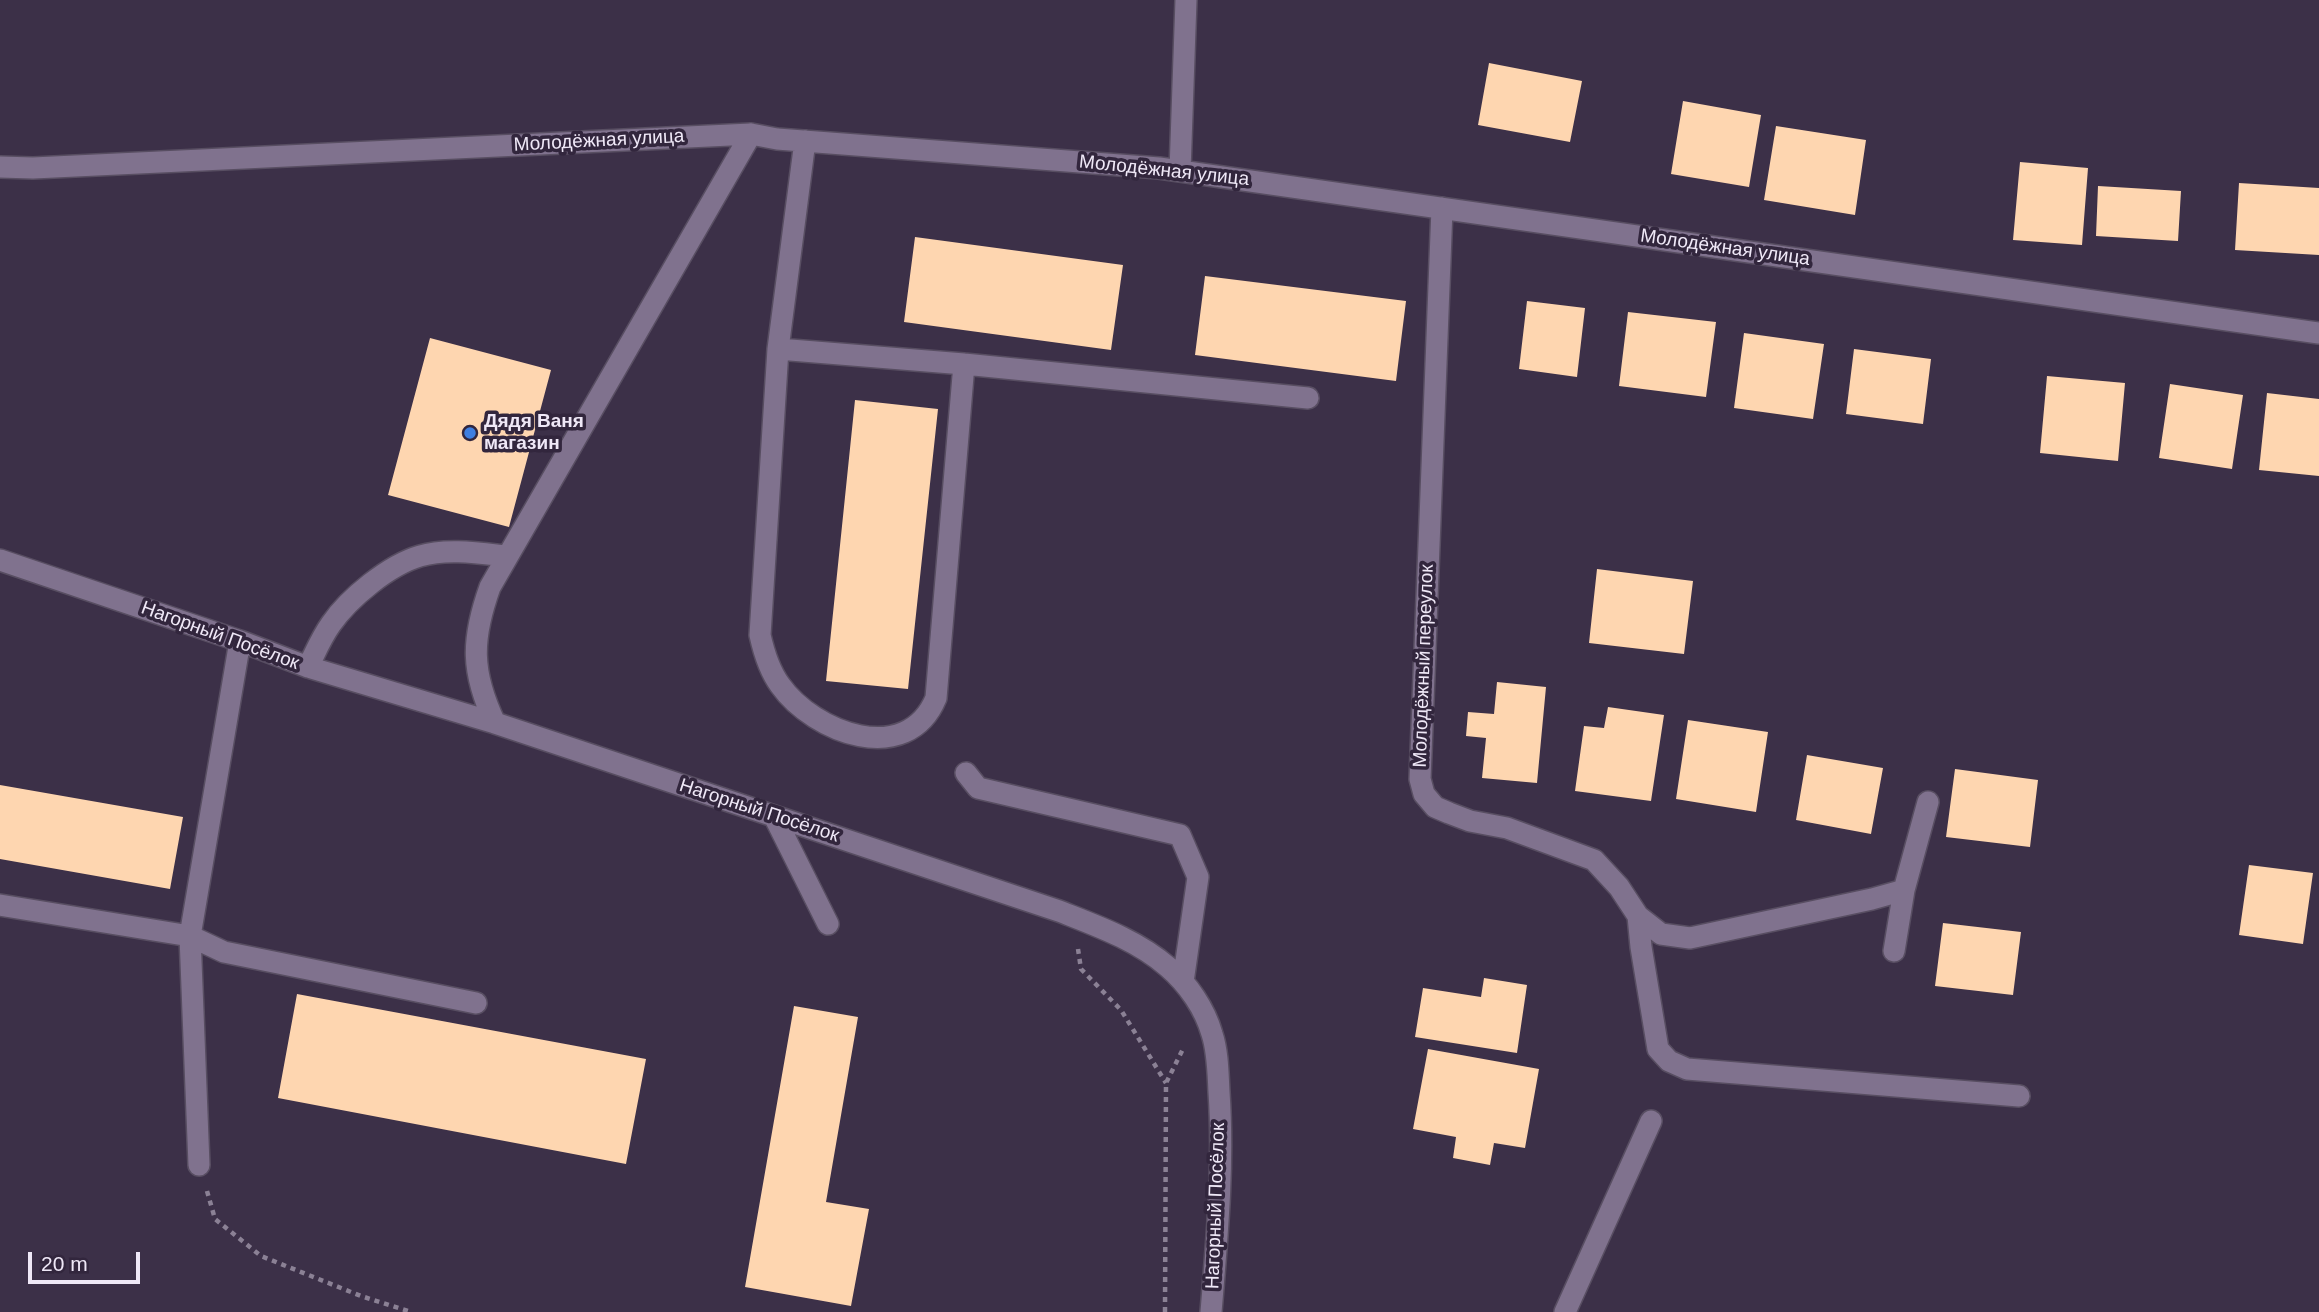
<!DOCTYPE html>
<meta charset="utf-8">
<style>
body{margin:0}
#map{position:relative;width:2319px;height:1312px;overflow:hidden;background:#3c3048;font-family:Helvetica,sans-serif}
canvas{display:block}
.scale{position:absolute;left:28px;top:1252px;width:112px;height:32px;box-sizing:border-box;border:4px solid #efe8f7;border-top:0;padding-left:9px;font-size:21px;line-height:24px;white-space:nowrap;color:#efe8f7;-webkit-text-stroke:5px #32263d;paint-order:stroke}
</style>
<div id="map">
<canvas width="2319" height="1312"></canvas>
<div class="scale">20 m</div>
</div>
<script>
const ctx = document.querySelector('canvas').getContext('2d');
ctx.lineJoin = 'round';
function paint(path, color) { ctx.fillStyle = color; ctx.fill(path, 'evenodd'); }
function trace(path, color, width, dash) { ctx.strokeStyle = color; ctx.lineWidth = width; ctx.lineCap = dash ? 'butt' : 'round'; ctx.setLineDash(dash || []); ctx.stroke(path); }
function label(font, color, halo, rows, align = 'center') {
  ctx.font = font + ' Helvetica,sans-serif'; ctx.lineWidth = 7; ctx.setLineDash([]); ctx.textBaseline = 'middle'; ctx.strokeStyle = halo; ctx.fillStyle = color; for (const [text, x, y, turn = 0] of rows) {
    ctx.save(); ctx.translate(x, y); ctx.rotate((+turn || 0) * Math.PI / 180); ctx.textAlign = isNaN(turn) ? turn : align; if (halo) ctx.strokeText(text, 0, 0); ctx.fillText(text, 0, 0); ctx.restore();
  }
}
paint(new Path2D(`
 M1489 63 1582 81 1570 142 1478 125Z
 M1683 101 1761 115 1749 187 1671 174Z
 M1776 126 1866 140 1855 215 1764 200Z
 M2020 162 2088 168 2082 245 2013 240Z
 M2239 183 2319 188V255L2235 250Z
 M2098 186 2181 191 2178 241 2096 236Z
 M915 237 1123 265 1111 350 904 322Z
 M1205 276 1406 301 1396 381 1195 355Z
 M1527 301 1585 308 1577 377 1519 369Z
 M1628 312 1716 322 1706 397 1619 386Z
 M1744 333 1824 344 1813 419 1734 408Z
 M430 338 551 370 509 527 388 495Z
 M1854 349 1931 359 1923 424 1846 414Z
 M2047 376 2125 383 2118 461 2040 453Z
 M2170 384 2243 395 2232 469 2159 458Z
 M2267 393 2319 399V476L2259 470Z
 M855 400 938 409 908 689 826 681Z
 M1597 569 1693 581 1684 654 1589 643Z
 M1497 682 1546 687 1537 783 1482 778 1486 738 1466 736 1468 712 1494 714Z
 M1608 707 1664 715 1651 801 1575 791 1584 726 1604 728Z
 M1688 720 1768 732 1756 812 1676 799Z
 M1807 755 1883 768 1871 834 1796 820Z
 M1955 769 2038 780 2030 847 1946 837Z
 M0 785 183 817 170 889 0 859Z
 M2249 865 2313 873 2303 944 2239 935Z
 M1943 923 2021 932 2013 995 1935 986Z
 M1484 978 1527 985 1517 1053 1415 1037 1423 988 1481 997Z
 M297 994 646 1059 626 1164 278 1098Z
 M794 1006 858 1017 826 1202 869 1209 851 1306 745 1287Z
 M1428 1049 1539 1069 1525 1148 1494 1143 1490 1165 1453 1158 1456 1137 1413 1129Z`), '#fed6b0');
const minor = new Path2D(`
 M805 141 778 349 964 364 1308 398
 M0 167 33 168 751 134 777 139 1159 168 2319 333
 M1180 171 1186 0
 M1442 208 1420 779 1424 794 1435 807 1449 813 1470 821 1507 828 1594 860 1619 887 1638 916 1661 934 1690 938 1872 899 1904 890 1928 802
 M778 349 760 635C764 653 769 670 780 685 814 733 907 768 936 698L964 364
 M0 560 240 641 308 667 495 723 1059 911C1097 926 1137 940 1168 967 1188 984 1205 1009 1212 1034 1218 1052 1218 1074 1219 1092 1224 1166 1217 1239 1211 1312
 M240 641 190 936 224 952 476 1003
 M308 667C315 653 321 638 331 624 349 598 389 565 420 556 446 548 479 553 506 556
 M495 723C471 672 471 640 490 587L751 134
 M966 773 978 788 1180 835 1198 877 1183 982
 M774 816 828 924
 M0 905 190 936 199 1165
 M1638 916 1641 947 1658 1049 1669 1061 1687 1069 2019 1096
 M1894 951 1904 890
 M1565 1312 1651 1121`);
trace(minor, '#584e62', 24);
trace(new Path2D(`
 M1078 949 1081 969 1121 1010 1166 1083
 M207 1191 215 1219 261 1256 361 1296 411 1312
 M1165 1312 1166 1083 1183 1049`), '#8b8195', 4.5, [5, 5]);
trace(minor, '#80728e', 21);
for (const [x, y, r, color] of [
 [470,433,7,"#3f7fe0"]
]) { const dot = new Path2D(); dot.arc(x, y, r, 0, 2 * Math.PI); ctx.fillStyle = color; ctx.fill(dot); trace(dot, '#32263d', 2.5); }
label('19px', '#efe8f7', '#32263d', [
 ["Молодёжная улица",599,141,-3],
 ["Молодёжная улица",1164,171,6],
 ["Молодёжная улица",1725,248,8],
 ["Нагорный Посёлок",220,636,20],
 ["Молодёжный переулок",1424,666,-88],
 ["Нагорный Посёлок",759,811,18],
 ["Нагорный Посёлок",1216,1206,-88]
]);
label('bold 19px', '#efe8f7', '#32263d', [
 ["Дядя Ваня",484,422],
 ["магазин",484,444]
], 'left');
</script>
